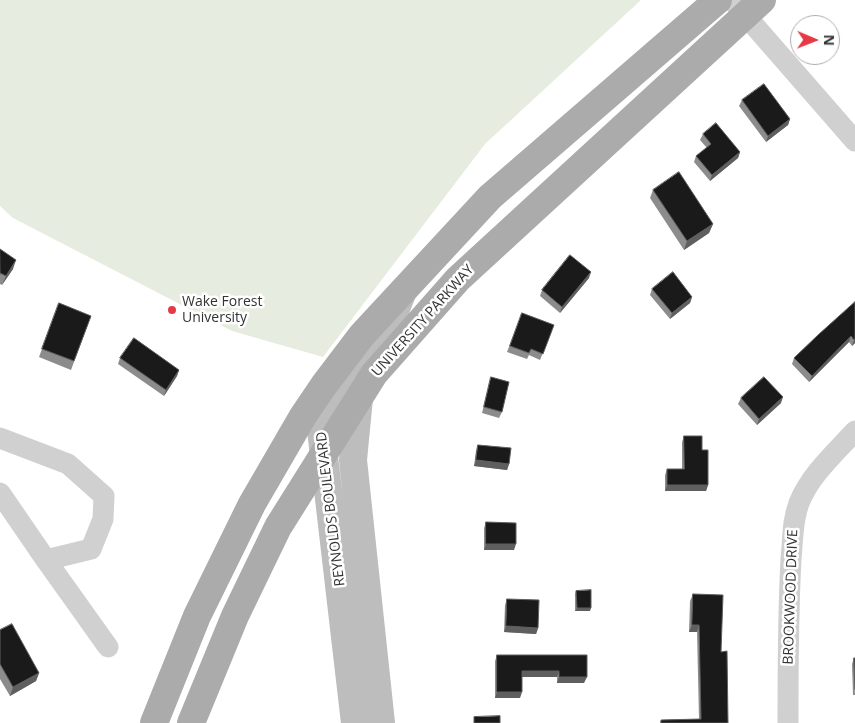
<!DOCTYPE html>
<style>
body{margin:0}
#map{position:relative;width:855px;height:723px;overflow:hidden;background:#fff;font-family:"Open Sans",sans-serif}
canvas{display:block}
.north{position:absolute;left:790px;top:15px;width:50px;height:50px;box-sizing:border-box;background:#fff;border:1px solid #adadad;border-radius:50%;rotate:91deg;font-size:14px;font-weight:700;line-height:20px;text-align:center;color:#333}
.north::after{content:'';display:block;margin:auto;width:18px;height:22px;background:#e63946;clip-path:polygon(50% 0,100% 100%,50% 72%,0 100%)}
</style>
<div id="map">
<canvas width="855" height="723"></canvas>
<div class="north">N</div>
</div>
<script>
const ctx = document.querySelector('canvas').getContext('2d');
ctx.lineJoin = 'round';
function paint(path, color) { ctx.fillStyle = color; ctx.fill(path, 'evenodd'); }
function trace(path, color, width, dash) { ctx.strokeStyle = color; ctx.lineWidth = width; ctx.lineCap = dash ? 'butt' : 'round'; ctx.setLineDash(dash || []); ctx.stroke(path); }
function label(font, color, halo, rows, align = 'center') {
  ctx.font = font + ' "Open Sans",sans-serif'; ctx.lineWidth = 5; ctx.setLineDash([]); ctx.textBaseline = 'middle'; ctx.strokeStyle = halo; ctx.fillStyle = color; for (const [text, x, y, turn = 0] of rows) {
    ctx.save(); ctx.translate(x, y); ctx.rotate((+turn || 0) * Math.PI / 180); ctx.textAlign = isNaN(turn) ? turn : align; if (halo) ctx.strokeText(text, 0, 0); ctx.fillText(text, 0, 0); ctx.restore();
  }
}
paint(new Path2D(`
 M0 0H641L485 144 323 357 232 331 13 218 0 206Z`), '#e6ecdf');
trace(new Path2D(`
 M732 0 855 141
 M0 438 68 464 104 496 103 519 91 549 46 560 0 493
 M46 560 108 647
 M788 723C788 668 788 614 791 559 793 540 792 521 799 503 810 475 835 453 855 431`), '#d0d0d0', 21);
trace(new Path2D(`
 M359 398 353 460 381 723
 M355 723 321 430 322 422 329 407 363 359 389 326 403 291`), '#bdbdbd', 28);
trace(new Path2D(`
 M154 723 197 616 252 504 303 416 324 385 362 335 490 197 718 0
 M191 723 235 616 278 527 374 374 458 279 762 0`), '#ababab', 28);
paint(new Path2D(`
 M742 100 790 119 788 125 766 142 739 106Z
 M703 134 740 152 738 158 710 181 694 162 696 156 707 148 700 140Z
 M653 190 713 224 709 233 684 250 650 198Z
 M0 249 13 269 2 285 0 284Z
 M589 278 560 313 540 296 542 290Z
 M652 289 692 297 690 303 670 319 650 295Z
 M855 302V343L852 346 849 342 809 382 792 364 794 358Z
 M59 303 91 316 71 370 39 357Z
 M522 313 554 325 540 360 529 355 527 359 507 352Z
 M120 358 179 370 177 376 164 396 118 364Z
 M491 377 502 412 499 418 482 413Z
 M741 398 781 403 757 425 738 404Z
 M684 436 702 450 708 485 706 491H665V475L667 469H682V442Z
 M478 445 509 464 507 470 474 466 476 451Z
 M486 522 514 550H484V528Z
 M576 591 590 611H575V594Z
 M693 594 721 652 728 723H660L661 720 699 719 697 632H689L690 601Z
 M507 599 538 628 536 634 504 632 505 605Z
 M0 630 39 673 36 681 10 696 0 679Z
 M497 655H587L584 683H557V677H522L520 698H495V661Z
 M854 658 855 695H853L852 664Z`), '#8c8c8c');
paint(new Path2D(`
 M790 119 788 125 766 142 768 136Z
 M740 152 738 158 710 181 712 175Z
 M713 224 709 233 684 250 687 241Z
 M16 260 13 269 2 285 6 276Z
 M591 272 589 278 560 313 562 307Z
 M692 297 690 303 670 319 672 313Z
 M851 336 849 342 809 382 812 376Z
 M855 339V343L852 346 854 340Z
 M179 370 177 376 164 396 166 390Z
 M783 397 781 403 757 425 759 419Z
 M476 460 509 464 507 470 474 466Z
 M667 485H708L706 491H665Z
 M486 544H516L514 550H484Z
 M577 608H591L590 611H575Z
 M692 625H699L697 632H689Z
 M506 626 538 628 536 634 504 632Z
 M522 671H559L557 677H520Z
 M39 673 36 681 10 696 13 687Z
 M559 677H587L584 683H557Z
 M497 692H522L520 698H495Z`), '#5f5f5f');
const building = new Path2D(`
 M764 84 790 119 768 136 742 100Z
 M716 123 740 152 712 175 696 156 711 144 703 134Z
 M679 172 713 224 687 241 653 190Z
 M0 249 16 260 6 276 0 273V274Z
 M570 255 591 272 562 307 542 290Z
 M673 272 692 297 672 313 652 289Z
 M855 302V339L854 340 851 336 812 376 794 358 818 335Z
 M59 303 91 316 74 361 42 349Z
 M522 313 554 325 543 354 531 349 529 353 510 346Z
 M134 338 179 370 166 390 120 358Z
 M491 377 509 382 502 412 484 407Z
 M764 377 783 397 759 419 741 398Z
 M684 436H702V450H708V485H667V469H684Z
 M478 445 511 448 509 464 476 460Z
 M486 522 516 523V544H486Z
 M591 590V608H577L576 591Z
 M693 594 723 595 721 652 727 651 728 723H661V720L701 719 699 625H692Z
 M507 599 539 600 538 628 506 626Z
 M12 624 39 673 13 687 0 664V630Z
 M497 655H587V677H559V671H522V692H497Z
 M854 658H855V689Z
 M500 716V723H474V717Z`);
paint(building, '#1a1a1a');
trace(building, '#5f5f5f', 1);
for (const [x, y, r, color] of [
 [172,310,5,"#e63946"]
]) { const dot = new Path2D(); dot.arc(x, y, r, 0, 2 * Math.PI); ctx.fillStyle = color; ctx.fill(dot); trace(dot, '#fff', 2); }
label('14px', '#333', '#fff', [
 ["Wake Forest",182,302],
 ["University",182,318]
], 'left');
label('14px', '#333', '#fff', [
 ["UNIVERSITY PARKWAY",423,321,-48],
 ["REYNOLDS BOULEVARD",331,509,-97],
 ["BROOKWOOD DRIVE",791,597,-88]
]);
</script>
